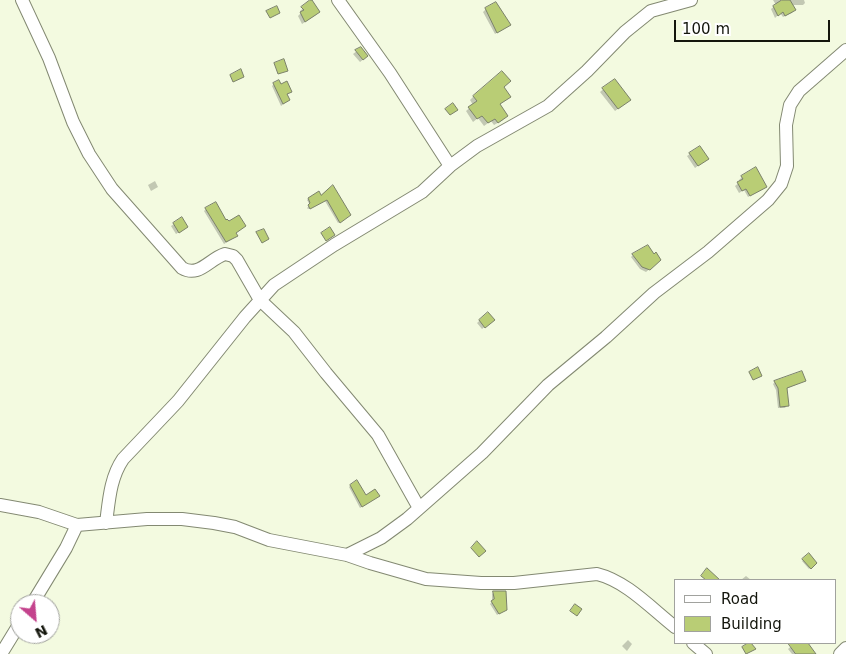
<!DOCTYPE html>
<style>
body{margin:0}
#map{position:relative;width:846px;height:654px;overflow:hidden;background:#f3fae0;font-family:"DejaVu Sans",sans-serif}
canvas{display:block}
.legend{position:absolute;left:674px;top:579px;width:162px;height:65px;box-sizing:border-box;background:#fff;border:1px solid #a1a29e;margin:0;padding:6px 9px;list-style:none;font-size:15px;color:#14160d}
.legend li{display:flex;align-items:center;gap:10px;height:25px}
.legend b{width:25px;border:1px solid #a1a29e}
.north{position:absolute;left:10px;top:594px;width:50px;height:50px;box-sizing:border-box;background:#fff;border:1px solid #a1a29e;border-radius:50%;rotate:153deg;font-size:14px;font-weight:700;line-height:20px;text-align:center;color:#14160d}
.north::after{content:'';display:block;margin:auto;width:18px;height:22px;background:#c4438d;clip-path:polygon(50% 0,100% 100%,50% 72%,0 100%)}
.scale{position:absolute;left:674px;top:20px;width:156px;height:22px;box-sizing:border-box;border:2px solid #14160d;border-top:0;padding-left:6px;font-size:15px;line-height:18px;white-space:nowrap;color:#14160d;-webkit-text-stroke:4px #fff;paint-order:stroke}
</style>
<div id="map">
<canvas width="846" height="654"></canvas>
<ul class="legend">
<li><b style="height:6px;background:#fff"></b>Road</li>
<li><b style="height:14px;background:#b9cd75"></b>Building</li>
</ul>
<div class="north">N</div>
<div class="scale">100 m</div>
</div>
<script>
const ctx = document.querySelector('canvas').getContext('2d');
ctx.lineJoin = 'round';
function paint(path, color) { ctx.fillStyle = color; ctx.fill(path, 'evenodd'); }
function trace(path, color, width, dash) { ctx.strokeStyle = color; ctx.lineWidth = width; ctx.lineCap = dash ? 'butt' : 'round'; ctx.setLineDash(dash || []); ctx.stroke(path); }
paint(new Path2D(`
 M773 0H804L805 3 803 5H791L794 10 792 13 783 17 780 13 775 18 771 9 776 5Z
 M311 1 316 15 302 24 298 16 302 12 300 11Z
 M486 9 509 25 495 34 483 12Z
 M361 48 364 59 360 62 353 54Z
 M614 80 627 102 615 111 600 92Z
 M274 84 288 94 286 95 289 100 281 106 272 86Z
 M503 87 510 97 499 105 503 120 494 125 491 121 484 126 478 118 473 122 466 111 473 105 470 100 474 96Z
 M690 154 707 159 695 168 687 156Z
 M756 169 763 189 748 197 744 190 739 193 735 186 740 182 739 180 742 177Z
 M155 181 158 187 151 191 148 185Z
 M333 187 348 216 338 223 325 201 308 209 307 208 310 205 307 200 308 199 321 197Z
 M206 209 225 221 235 233 234 238 224 244 204 211Z
 M182 219 184 229 176 234 171 226Z
 M633 255 654 256 660 260 646 272 640 269 631 257Z
 M488 313 493 320 482 329 477 323Z
 M804 381 786 389 787 405 785 408H778L776 390 773 384 775 382Z
 M350 486 366 496 376 497 360 508 349 487Z
 M809 555 816 563 809 569 802 561Z
 M746 576 751 580H741Z
 M494 592 503 611 497 615 490 604 492 602V594Z
 M628 640 632 644 627 651 622 646Z
 M795 643H806L813 652 811 654H792L788 649Z`), '#0003');
const building = new Path2D(`
 M310 0H312L320 12 305 22 300 12 304 10 301 7Z
 M782 0H790L796 10 785 16 783 12 778 16 773 6Z
 M496 2 511 25 497 33 485 8Z
 M277 6 280 13 270 18 266 11Z
 M361 47 368 56 363 60 355 50Z
 M284 59 288 71 278 74 274 63Z
 M241 69 244 77 233 82 230 75Z
 M502 71 511 81 504 87 511 97 500 104 508 116 498 123 495 119 488 123 482 116 477 119 468 107 477 101 473 96Z
 M615 79 631 100 618 109 602 88Z
 M279 80 281 84 287 81 292 92 287 94 290 100 283 104 273 83Z
 M453 103 458 110 450 115 445 109Z
 M700 146 709 159 698 166 689 153Z
 M756 167 767 187 750 196 746 189 742 191 737 182 743 179 741 176Z
 M333 185 351 215 340 223 327 200 310 209 308 205 310 203 308 198 319 191 321 195Z
 M216 202 226 220 227 219 229 221 239 215 246 226 236 233 238 236 226 242 205 208Z
 M182 217 188 227 179 233 173 223Z
 M330 227 335 235 326 241 321 233Z
 M264 229 269 239 262 243 256 232Z
 M648 245 654 254 656 252 661 260 650 270 642 267 632 254Z
 M488 312 495 320 485 328 479 320Z
 M758 367 762 376 753 380 749 372Z
 M802 371 806 381 787 388 789 406 780 407 778 388 774 381Z
 M357 480 366 495 375 489 380 496 362 507 350 485Z
 M477 541 486 551 479 557 471 548Z
 M809 553 817 563 811 569 802 559Z
 M707 568 720 580H706L701 576Z
 M493 591H506L507 610 499 614 491 601 494 599Z
 M575 604 582 609 577 616 570 611Z
 M748 643H751L756 649 746 654 742 647Z
 M788 643H808L816 654H796Z`);
paint(building, '#b9cd75');
trace(building, '#7b816a', 1);
const minor = new Path2D(`
 M22 0 49 58 73 122 89 154 112 189 182 268C199 278 209 259 225 254L233 256 237 260 260 300 294 332 326 373 378 435 419 508
 M338 0 390 73 450 166
 M0 505 39 512 77 525 147 519H182L214 523 235 527 269 540 347 555 370 563 426 579 481 583H514L597 574C626 581 651 608 675 627
 M106 523C109 501 110 478 123 459L178 401 245 317 274 285 334 245 422 192 450 166 477 146 548 106 587 71 625 32 651 11 691 0
 M347 555 381 538 407 519 482 453 548 385 606 337 654 293 708 252 768 200 781 184 787 166 786 125 790 105 799 91 846 50
 M32 604 66 548 77 525
 M693 643 706 654
 M1 654 20 623
 M840 654 846 648`);
trace(minor, '#838972', 14);
trace(minor, '#fff', 12);
</script>
